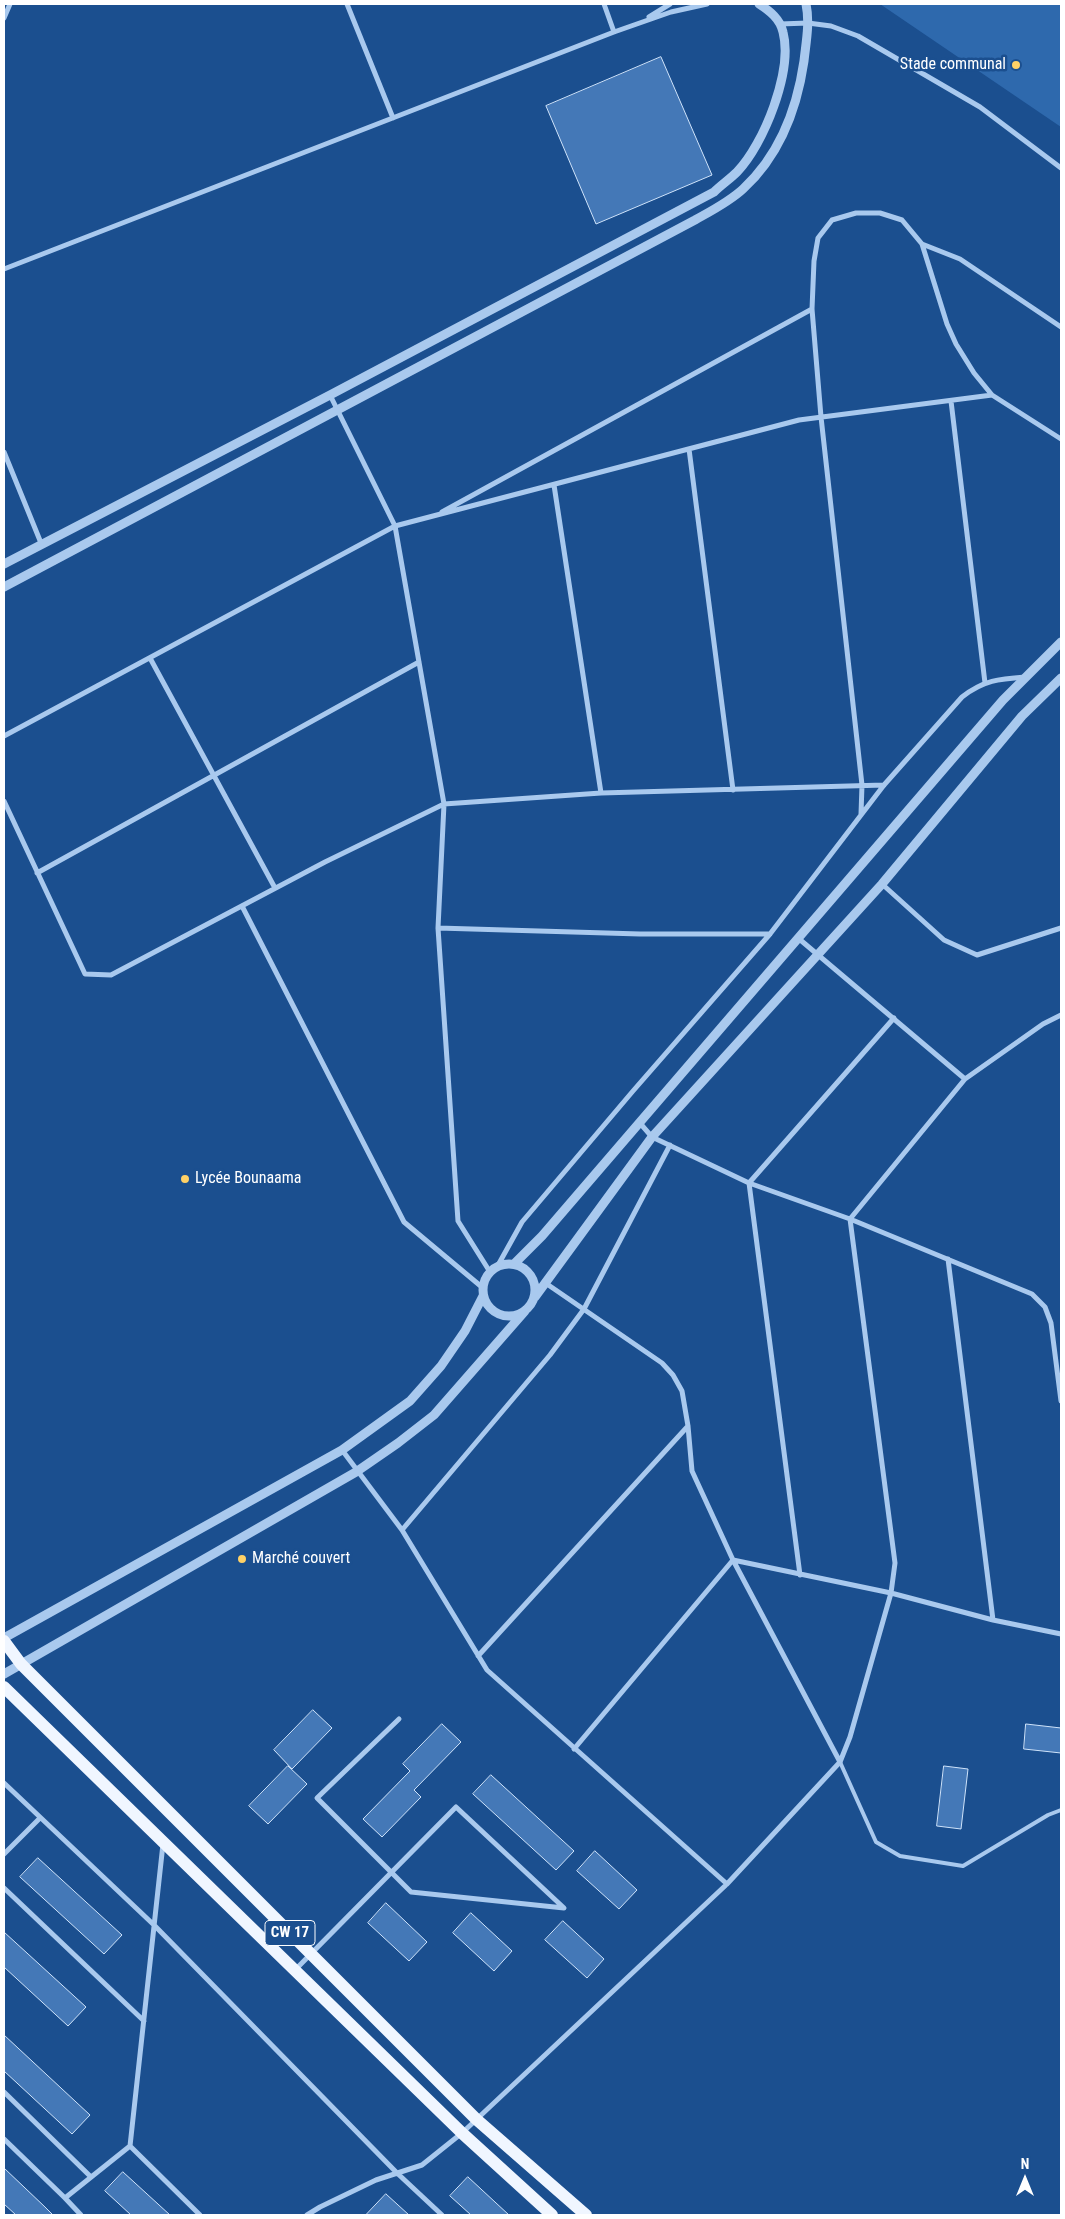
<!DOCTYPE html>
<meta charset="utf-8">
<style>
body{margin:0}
#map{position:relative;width:1065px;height:2219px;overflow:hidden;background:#1b4f8f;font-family:"Roboto Condensed",sans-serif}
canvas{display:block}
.frame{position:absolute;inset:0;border:5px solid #fff;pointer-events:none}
.north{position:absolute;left:1000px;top:2154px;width:50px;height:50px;-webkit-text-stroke:4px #1b4f8f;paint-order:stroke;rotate:0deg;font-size:14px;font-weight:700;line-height:20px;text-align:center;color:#fff}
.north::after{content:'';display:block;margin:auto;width:18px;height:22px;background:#fff;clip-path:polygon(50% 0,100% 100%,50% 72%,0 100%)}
</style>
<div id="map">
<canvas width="1065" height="2219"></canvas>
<div class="frame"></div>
<div class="north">N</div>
</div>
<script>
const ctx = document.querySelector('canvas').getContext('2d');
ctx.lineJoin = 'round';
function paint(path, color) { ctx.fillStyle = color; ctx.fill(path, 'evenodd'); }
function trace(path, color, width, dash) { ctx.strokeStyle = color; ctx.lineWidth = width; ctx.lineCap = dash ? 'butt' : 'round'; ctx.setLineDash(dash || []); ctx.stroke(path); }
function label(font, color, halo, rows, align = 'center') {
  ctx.font = font + ' "Roboto Condensed",sans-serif'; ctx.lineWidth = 5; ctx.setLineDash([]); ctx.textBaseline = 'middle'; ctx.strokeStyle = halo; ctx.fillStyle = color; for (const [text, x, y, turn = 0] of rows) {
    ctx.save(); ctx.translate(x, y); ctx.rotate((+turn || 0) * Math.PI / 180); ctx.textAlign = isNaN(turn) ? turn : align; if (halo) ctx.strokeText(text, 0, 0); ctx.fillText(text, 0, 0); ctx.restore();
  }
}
paint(new Path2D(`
 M880 4H1061V127Z`), '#2e69ad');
const building = new Path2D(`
 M661 57 712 175 596 224 546 106Z
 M313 1710 332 1728 292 1769 274 1750Z
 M442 1724 461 1742 414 1790 421 1797 382 1837 363 1819 410 1771 403 1764Z
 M1026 1724 1061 1728V1753L1024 1749Z
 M288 1766 307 1784 268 1824 249 1806Z
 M944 1766 968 1769 961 1829 937 1826Z
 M491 1775 574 1851 556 1870 473 1794Z
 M595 1851 637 1890 619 1909 577 1871Z
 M38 1858 122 1935 104 1954 20 1877Z
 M386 1903 427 1942 409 1961 368 1923Z
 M471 1913 512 1951 494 1971 453 1933Z
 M563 1921 604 1959 587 1978 545 1940Z
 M4 1932 86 2007 68 2026 4 1967Z
 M4 2035 90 2115 72 2134 4 2071Z
 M4 2168 45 2207 53 2215H16L4 2204Z
 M123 2172 170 2215H131L105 2191Z
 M468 2177 509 2215H471L450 2196Z
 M386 2194 409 2215H366Z`);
paint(building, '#4478b7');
trace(building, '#cfe3fa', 1);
trace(new Path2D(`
 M840 1762 876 1842 900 1856 963 1866 1048 1815 1061 1810`), '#a9c9ee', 4);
trace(new Path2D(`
 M347 4 393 118
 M604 4 614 32
 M649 17 670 4
 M4 18 10 4
 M780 24 808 23 831 26 858 36 980 107 1061 168
 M922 244 960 259 1061 327
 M4 269 614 32 671 12 707 4
 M330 395 395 526 444 804 438 928 458 1221 490 1272
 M951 401 985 683
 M689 449 733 790
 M4 452 41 543
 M554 485 601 793
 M442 512 812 309
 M150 658 275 888
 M4 736 395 526 799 420 992 395 1061 439
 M4 801 85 974 111 975 325 862 444 804 601 793 884 785
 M861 814 862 785 821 417 812 309 814 261 818 238 832 220 856 213H880L902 220 922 244 947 324 956 344 974 373 992 395
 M37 873 419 662
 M882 884 944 940 977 955 1061 928
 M242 906 404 1222 483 1288
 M438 928 640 934H770
 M798 938 965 1079
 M639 1122 652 1137 749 1183 850 1219 1032 1294 1045 1307 1051 1323 1061 1401
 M948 1259 993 1620
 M497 1267 522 1222 633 1091 770 934 884 785 962 697C984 680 999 679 1026 677
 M544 1282 662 1363 673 1375 682 1391 688 1426 692 1471 733 1560 840 1762
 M342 1450 402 1530 487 1670 727 1884
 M402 1530 550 1355 584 1309 670 1145
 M800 1575 749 1183 894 1018
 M478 1656 688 1426
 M574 1749 733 1560 891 1593 993 1620 1061 1634
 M4 1783 154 1925 397 2173 442 2215
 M163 1844 130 2146 200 2215
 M4 1854 40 1818
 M4 1888 144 2021
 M295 1970C349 1916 402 1861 456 1807L564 1908 411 1892 317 1798 399 1719
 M4 2092 91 2177
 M4 2139 65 2198
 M81 2215 65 2198 130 2146
 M307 2215 320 2207 376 2180 422 2165 462 2133 727 1884 840 1762 850 1737 891 1593 895 1563 850 1219 965 1079 1043 1024 1061 1015`), '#a9c9ee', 5);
trace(new Path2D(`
 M4 564 330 395 714 192C721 185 730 179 737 172 764 144 793 71 783 32 780 19 770 11 759 4
 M4 587 695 220C711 211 729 202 743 189 780 155 797 109 804 61 806 42 810 23 806 4
 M483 1290a26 26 0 1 1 52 0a26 26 0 1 1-52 0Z
 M514 1264 542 1236 1003 700 1061 642
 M535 1297 652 1137 882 884 1022 716 1061 678
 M4 1638 342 1450 410 1401 441 1366 465 1331 483 1296
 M4 1674 356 1472 398 1443 434 1415 525 1311`), '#a9c9ee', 9);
trace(new Path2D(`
 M4 1641 21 1664 476 2119 586 2215
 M4 1687 462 2133 552 2215`), '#f0f6ff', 12);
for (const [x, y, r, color] of [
 [1016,65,5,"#ffd166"],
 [185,1179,5,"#ffd166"],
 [242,1559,5,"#ffd166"]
]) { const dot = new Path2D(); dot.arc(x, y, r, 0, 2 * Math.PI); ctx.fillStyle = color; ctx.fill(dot); trace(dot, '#1b4f8f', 2); }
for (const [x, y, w] of [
 [290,1933,50]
]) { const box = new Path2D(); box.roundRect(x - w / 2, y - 12.5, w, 25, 4); ctx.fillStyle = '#1b4f8f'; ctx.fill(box); trace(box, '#fff', 1); }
label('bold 15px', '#fff', null, [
 ["CW 17",290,1933]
]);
label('16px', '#fff', '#1b4f8f', [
 ["Stade communal",1006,65,"right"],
 ["Lycée Bounaama",195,1179],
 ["Marché couvert",252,1559]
], 'left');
</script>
